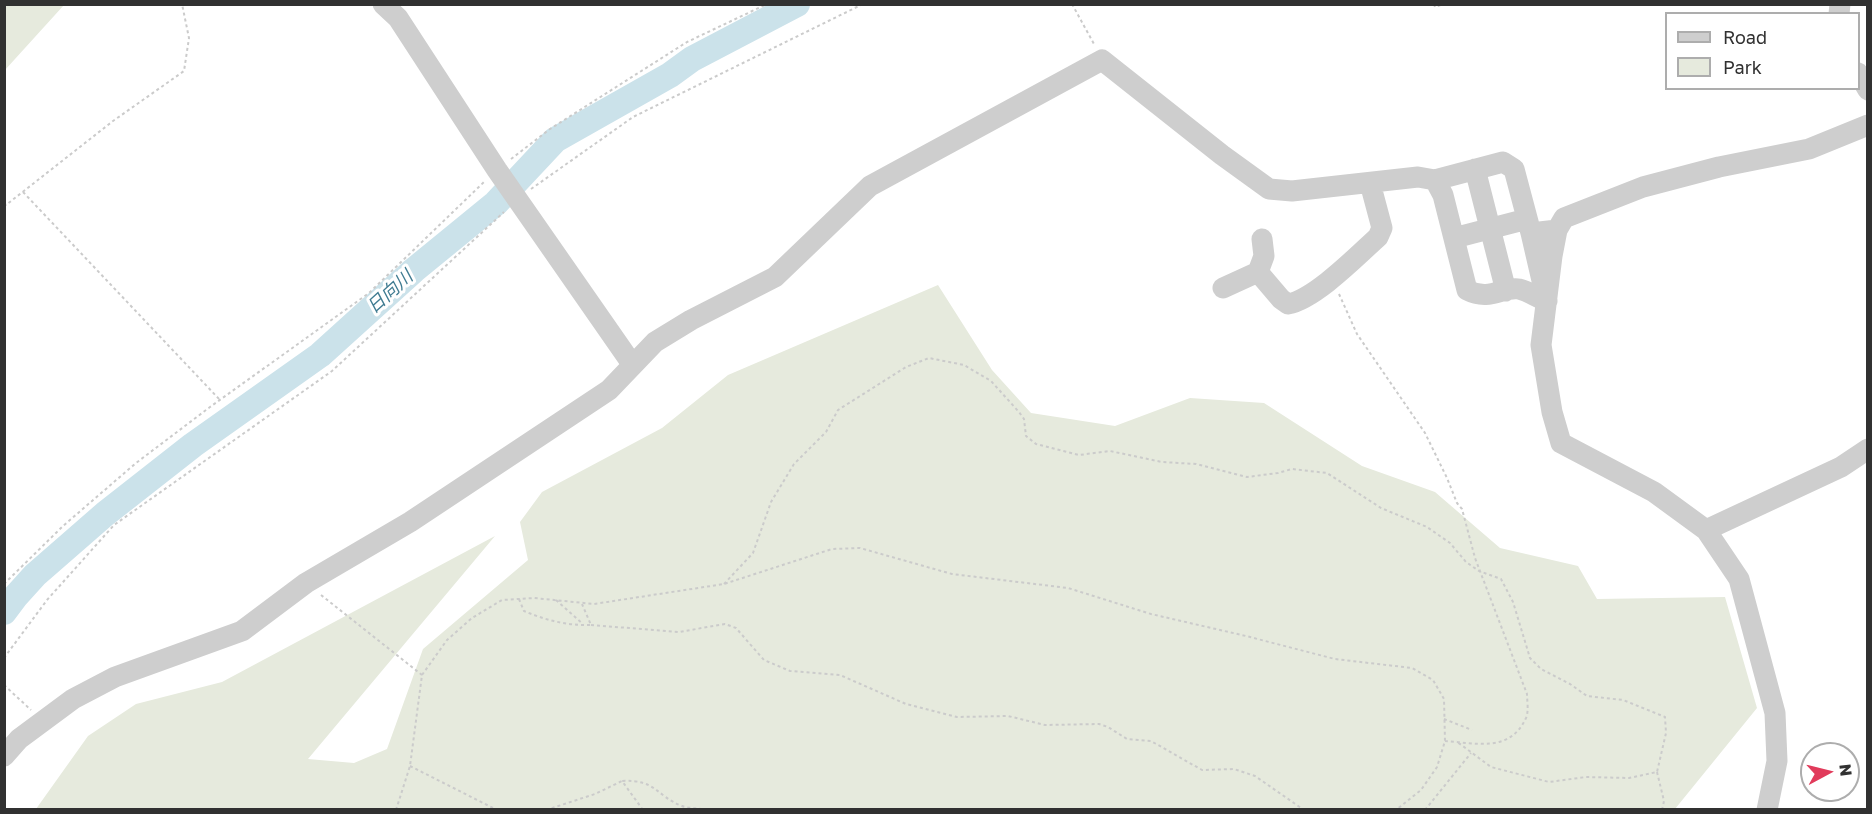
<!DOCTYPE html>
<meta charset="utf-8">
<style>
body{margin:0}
#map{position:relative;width:1872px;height:814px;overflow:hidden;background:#fff;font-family:"Golos Text",sans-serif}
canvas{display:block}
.frame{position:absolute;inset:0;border:6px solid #313131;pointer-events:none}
.legend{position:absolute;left:1665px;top:12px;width:195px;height:78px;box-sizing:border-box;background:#fff;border:2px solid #adadad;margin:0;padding:8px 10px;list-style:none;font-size:18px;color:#313131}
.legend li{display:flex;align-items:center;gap:12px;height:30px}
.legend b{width:30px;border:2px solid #adadad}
.north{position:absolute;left:1800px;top:742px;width:60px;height:60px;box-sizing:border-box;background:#fff;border:2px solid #adadad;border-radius:50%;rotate:83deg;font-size:16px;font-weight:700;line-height:24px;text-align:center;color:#313131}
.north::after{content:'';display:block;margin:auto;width:21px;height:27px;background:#e13b5b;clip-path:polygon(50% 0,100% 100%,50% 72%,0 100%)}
</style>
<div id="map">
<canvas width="1872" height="814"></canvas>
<div class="frame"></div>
<ul class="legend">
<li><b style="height:8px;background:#cecece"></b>Road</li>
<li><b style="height:16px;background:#e6eadd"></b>Park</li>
</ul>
<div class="north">N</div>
</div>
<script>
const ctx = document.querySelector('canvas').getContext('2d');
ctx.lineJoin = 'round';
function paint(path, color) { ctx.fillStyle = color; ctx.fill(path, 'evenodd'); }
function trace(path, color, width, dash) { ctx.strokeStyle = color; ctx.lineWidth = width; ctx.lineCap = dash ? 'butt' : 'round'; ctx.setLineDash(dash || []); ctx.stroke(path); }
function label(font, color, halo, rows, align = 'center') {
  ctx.font = font + ' "Golos Text","Noto Sans JP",sans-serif'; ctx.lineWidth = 6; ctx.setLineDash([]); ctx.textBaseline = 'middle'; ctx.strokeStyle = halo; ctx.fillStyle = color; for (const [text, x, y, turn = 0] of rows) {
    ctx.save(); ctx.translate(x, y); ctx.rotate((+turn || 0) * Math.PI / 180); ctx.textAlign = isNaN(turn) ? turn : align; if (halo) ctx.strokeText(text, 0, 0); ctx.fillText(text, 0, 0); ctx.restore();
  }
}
paint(new Path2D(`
 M5 4 64 5 5 70 4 5Z
 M938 285 992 370 1031 413 1115 426 1190 398 1264 403 1362 466 1435 492 1500 548 1578 566 1597 599 1725 597 1757 708 1675 809H36L88 736 136 704 222 682 495 536 308 759 354 763 387 749 423 649 528 560 520 522 542 492 662 428 728 375Z`), '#e6eadd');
trace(new Path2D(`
 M4 612 16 596 35 575 105 514 193 445 320 355 414 270 496 203 555 140 670 75 692 59 797 4`), '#cbe2ea', 26);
trace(new Path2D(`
 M1072 4 1094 44
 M1434 4 1435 7 1444 4
 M511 159 550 129 687 42 767 4
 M531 189 633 117 863 4
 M23 192 220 400
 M4 203 6 205 113 121 184 71 189 38 182 4
 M1339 294 1357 334 1425 433 1447 478 1457 503 1462 509 1475 558 1527 694C1527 701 1529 711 1526 718 1510 753 1476 743 1445 741
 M4 584 63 526 136 463 210 407 369 293 484 182
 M724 584 753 553 771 502 794 464 826 432 838 410 906 367 929 358 964 365 991 381 1019 412 1024 419 1026 436 1036 444 1079 455 1110 451 1162 462 1196 464 1247 477 1278 473 1292 469 1327 473 1381 508 1427 527 1450 543 1466 562 1479 571 1501 579 1513 602 1530 658 1541 669 1570 684 1587 696 1623 700 1665 717 1666 733 1657 772 1629 778 1586 777 1549 782 1491 767 1456 741
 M321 595 422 675
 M519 599 524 611C545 620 568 626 591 625L582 604
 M556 600 583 624
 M591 625 679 632 725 624 736 628 764 660 790 671 840 675 906 704 957 717 1008 716 1045 725 1099 724 1108 727 1127 739 1151 741 1202 770 1234 769 1255 776 1304 810
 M4 658 47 600 114 525 332 371 504 212
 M4 685 31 710
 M1444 719 1472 730
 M410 766 497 810
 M1657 772 1664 801 1662 810
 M396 810 410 766 422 675 447 640 472 618 502 600 534 598 594 604 724 584 832 549 860 548 952 574 1068 588 1151 614 1246 636 1335 659 1412 668 1433 680 1444 699 1445 741 1437 767 1421 790 1396 810
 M546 810 595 794 622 781
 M643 810 622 781C656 779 656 796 682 806 690 809 701 808 710 810
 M1425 810 1471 753`), '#cbcbcb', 2, [3, 3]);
trace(new Path2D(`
 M383 4 398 18 497 170 632 364
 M1839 14 1840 4
 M1858 73 1868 90
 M1475 169 1506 291
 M1435 180 1443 195 1467 290C1490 302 1503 286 1519 289 1528 291 1538 298 1547 301
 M1531 233 1543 285
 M1454 238 1527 219
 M1262 239 1264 256 1258 272 1281 299 1288 304C1315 299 1357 256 1378 237L1382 228 1370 183
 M1223 288 1258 272
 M1706 530 1841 467 1868 449
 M4 756 19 739 73 699 115 677 242 631 306 583 410 522 609 390 655 342 691 320 775 277 870 186 1102 60 1222 155 1269 189 1292 191 1418 177 1435 180 1503 162 1514 169 1531 233 1557 230
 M1767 810 1777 761 1775 713 1739 579 1706 530 1654 492 1561 443 1552 412 1541 345 1552 256 1557 230 1564 218 1643 187 1719 167 1809 149 1868 125`), '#cecece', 21);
label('italic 18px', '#407c92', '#fff', [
 ["日向川",390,292,-42]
]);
</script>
